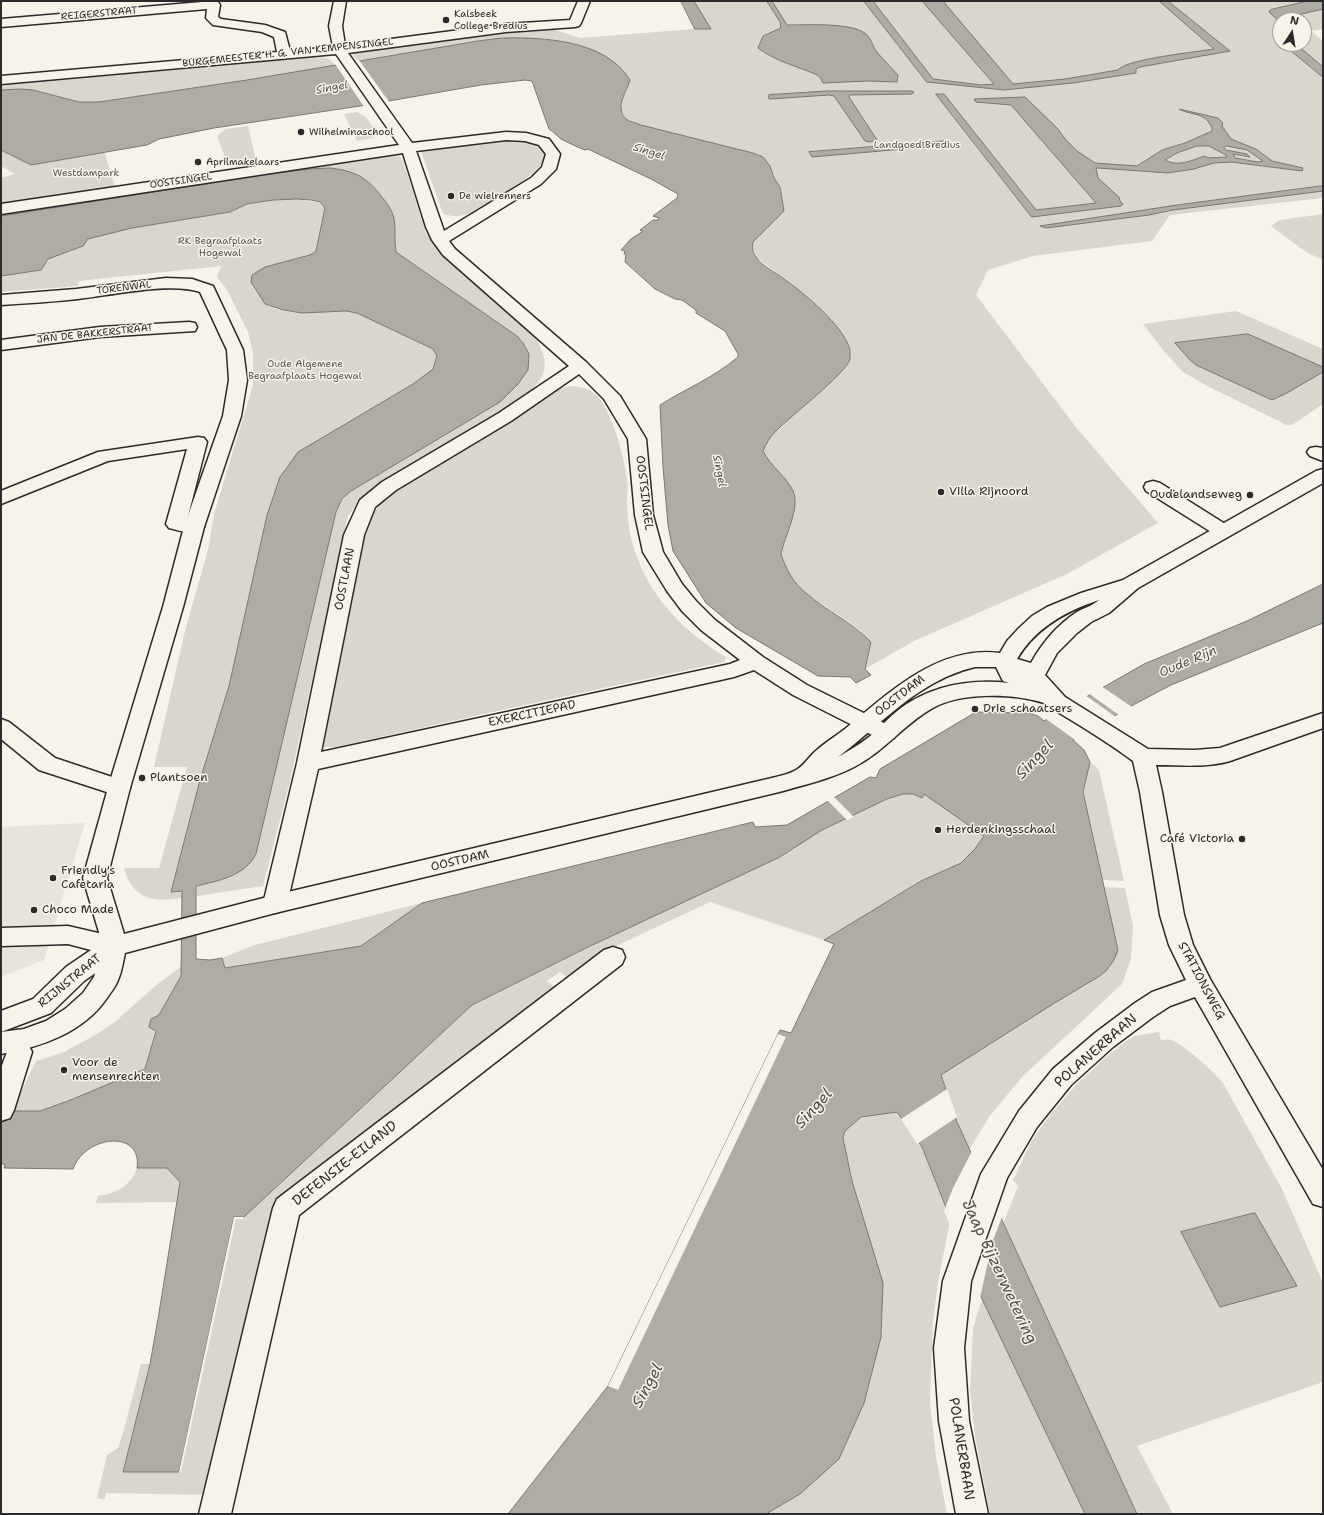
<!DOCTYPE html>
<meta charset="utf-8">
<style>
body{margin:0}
#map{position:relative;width:1324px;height:1515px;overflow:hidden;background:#f7f3e8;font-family:"Shantell Sans",sans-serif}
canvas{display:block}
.frame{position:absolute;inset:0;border:2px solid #2b2b2b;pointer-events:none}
.north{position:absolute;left:1272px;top:12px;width:40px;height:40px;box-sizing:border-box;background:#f7f3e8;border:1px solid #a5a39c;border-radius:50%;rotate:12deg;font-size:11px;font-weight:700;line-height:16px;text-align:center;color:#2b2b2b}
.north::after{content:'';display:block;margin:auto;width:14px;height:18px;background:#2b2b2b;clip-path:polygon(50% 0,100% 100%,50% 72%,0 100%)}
</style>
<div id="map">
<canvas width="1324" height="1515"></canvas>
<div class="frame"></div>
<div class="north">N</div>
</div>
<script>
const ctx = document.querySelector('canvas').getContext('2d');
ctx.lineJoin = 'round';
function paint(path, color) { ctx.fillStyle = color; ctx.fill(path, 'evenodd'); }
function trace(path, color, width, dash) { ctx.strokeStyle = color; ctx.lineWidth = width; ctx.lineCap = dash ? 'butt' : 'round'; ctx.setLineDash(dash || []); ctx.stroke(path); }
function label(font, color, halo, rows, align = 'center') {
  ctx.font = font + ' "Shantell Sans",sans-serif'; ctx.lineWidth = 3; ctx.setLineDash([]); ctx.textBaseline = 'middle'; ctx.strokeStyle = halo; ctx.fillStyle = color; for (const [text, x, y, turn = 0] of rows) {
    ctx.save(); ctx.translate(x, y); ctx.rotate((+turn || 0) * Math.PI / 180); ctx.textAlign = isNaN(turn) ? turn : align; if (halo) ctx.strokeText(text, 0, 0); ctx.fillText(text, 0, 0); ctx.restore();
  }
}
paint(new Path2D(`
 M85 823 44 960 1 977V827Z`), '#e8e4da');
paint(new Path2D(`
 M681 1H1323V29L1311 31 1323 41V198L1170 215 1152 241 1033 256 988 270 976 295 1075 426 1158 523 1067 574 914 641 865 669 871 642 860 630 805 593 792 579 786 568 781 554 793 491 767 459 763 452C772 428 798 410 817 394L826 315 789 283 755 256 752 248 753 242 784 211 780 187 774 178 770 166 763 157 753 153 730 147 641 125 626 119 621 110 622 100 628 88 624 70 612 60 577 45 544 38H502L478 41 360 61 352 56 360 51 491 33 549 28 580 38 694 29ZM1280 20H1304V44H1280Z
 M312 55 313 57 328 58 336 66 163 94 99 102H79L33 90 20 89 1 90V83Z
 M357 112 366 117 375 130 373 138 357 141 344 114Z
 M248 126 256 161 228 165 217 136 226 129Z
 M504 140C520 140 540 139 546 157 533 180 493 199 470 213 460 217 453 217 443 214L421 151 426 147Z
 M1 150 31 165 104 151 115 187 1 204V178L15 174 1 166Z
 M393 154 400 156 403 161 426 233 438 250 534 335C550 362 549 375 525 396L383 481 362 497 348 516 290 781 263 886 197 896 196 886 223 879 256 854 336 512 343 499 351 491 500 402 517 336 396 252C394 241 396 230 394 219 392 209 386 202 381 195 361 169 340 168 310 169L1 216V211Z
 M297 199 320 203 325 207 316 251 311 255 280 263 346 311 357 313 433 349 437 356 433 369 413 384 298 452 280 477 267 515 229 686 200 780 171 892 182 890V898C152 902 133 900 124 868H159L187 767H154L185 631 208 550 214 514 253 385V353L248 332 227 290 217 277 221 266 79 281 78 286 1 292V276L41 270 48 259 83 246 88 239 132 228 230 212 247 204 273 200Z
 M1323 214V260L1306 252 1271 226 1280 220Z
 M1236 311 1323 349V367L1248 334 1176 343 1196 365 1272 400 1287 393 1323 372V404L1292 425H1287L1209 387 1183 372 1163 350 1143 324Z
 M573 386C579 387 585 388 591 391 611 402 624 457 627 479 628 486 627 493 627 500 627 519 630 540 637 557 654 602 686 633 726 657L724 662 479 715 336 747H323L364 534 374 512 382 501 397 490 548 394 561 388Z
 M1090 762 1099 770 1124 881 1102 880 1083 792Z
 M903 793 913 794 922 798 924 793 984 836 974 850 961 863 921 881 824 940 710 902 612 948 568 981 564 978 566 976 560 972 547 981 553 986 555 985 560 988 282 1203 210 1495 106 1493 105 1499 97 1498 107 1455 118 1448 124 1430 141 1364H150L123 1471 179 1472 234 1217H244L472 1005 584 949 780 857 822 830 859 812Z
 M1104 887 1125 888 1133 926 1131 959 1122 984 1022 1077 989 1117 969 1150 957 1122 941 1075 1053 1004 1098 977 1118 950Z
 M422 903 361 946 225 968 222 958 255 945Z
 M182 966 181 976 159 1015 145 1069 68 1101 40 1111H12L36 1061 62 1053 97 1034 115 1022 155 986Z
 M1159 1032 1161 1040C1164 1040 1168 1039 1171 1040 1185 1045 1213 1071 1223 1083L1282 1189 1323 1283V1382L1137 1446 1173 1514H1137L1003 1224 1018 1186 1013 1180 1031 1142 1050 1115 1077 1084 1108 1055 1126 1041 1135 1036Z
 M897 1112 922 1147 950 1221 938 1282 933 1322 930 1402 936 1457 947 1514H766L800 1494 852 1181 843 1138 845 1131 861 1117Z
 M137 1168H167L180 1182 176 1202 96 1203 98 1196C115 1194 131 1186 137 1168Z
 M982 1299 1085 1514H990L975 1436 970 1391 973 1328Z`), '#dad6cc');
const water = new Path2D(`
 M681 1H694L711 29H695Z
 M767 1H772L787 25C805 25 852 22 866 34 872 39 872 46 877 52 883 60 891 67 898 75L897 82 868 81 823 83 820 77 815 74C796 66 775 61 758 48L763 36 781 28 780 22Z
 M864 1H873L933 79 981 85 994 84 922 1H943L1013 84 1065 79 1118 70C1126 59 1196 52 1214 49L1159 1H1168L1230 51 1140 67 1136 69V73L1073 83 1004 90 927 82Z
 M1308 1H1323V9L1289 17 1286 18 1287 20H1280V22L1269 12 1270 10Z
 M502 38C544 37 606 40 630 80 627 92 614 107 626 119 630 122 637 123 641 125L753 153 763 157 770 166 774 178 780 187 784 211 753 242C752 247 752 252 756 257 762 266 775 272 784 279 804 293 844 326 850 350 850 352 850 357 850 359 846 374 789 417 776 431 770 437 766 444 763 451 770 466 787 477 793 491 801 507 784 537 781 554 786 569 793 583 806 593 826 611 852 622 871 642L865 669 871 675 856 683 850 677 818 676 736 628 706 603 673 551 668 525 663 467 660 405C687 388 713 378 738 357V354L725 331 696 313V310L682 300 675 299 655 289 625 262 626 254H624L625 251 621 250 631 239 643 231 640 230 653 220H658L659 218 653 216 677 198 678 194 651 179 588 149 585 150C577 147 569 143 561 139 556 135 554 132 549 129L532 81 525 80 481 85 360 106 214 128 159 139 147 145 31 165 1 150V90L20 89 33 90 79 102H99L247 80 478 41Z
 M1283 44H1296L1323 67V77Z
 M827 91H911L914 92 912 94 850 95 849 97 877 140 870 142 865 141 834 96 829 95 770 99 768 98 769 95Z
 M936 94H944L1036 210 1096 203 1011 105 976 102 974 99 1025 97 1057 128 1066 140 1077 151 1095 163 1137 166 1162 150 1185 143 1212 131V128C1210 125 1209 122 1207 120 1200 113 1187 114 1179 109L1218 118 1223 123 1222 126 1231 139 1256 149 1272 161 1303 168 1302 171 1231 162 1214 163 1194 169 1168 173 1098 168H1096L1098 178 1119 197 1120 201 1123 204 1121 206 1032 217ZM1197 146H1209L1226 155 1227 157 1209 158 1204 156C1191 161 1178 167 1165 160L1177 153ZM1227 146 1247 150 1263 161 1258 162 1235 158 1233 154 1250 157 1247 154 1226 150 1224 148Z
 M947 141 950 145 812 157 809 152Z
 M330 168C355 171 367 177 382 197 387 203 392 210 394 218 396 229 394 241 396 252L517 336 523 343 529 354 528 370 518 384 500 402 351 491 342 499 336 512 256 854C245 876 218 881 196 886V959L210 960 222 958 225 968 361 946 422 903 753 822 755 827 787 825 870 777 876 778 880 769 976 712 1029 713 1038 716 1044 721 1144 664 1247 621 1323 584V623L1171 685 1135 704 1073 740 1084 750 1090 762 1083 792 1118 950 1114 960 1106 971 1098 977 1053 1004 941 1075 957 1122 1137 1514H1085L982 1299 922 1147 897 1112 861 1117 845 1131 843 1138 852 1181 883 1283 881 1337 864 1403 839 1459 800 1494 766 1514H508L608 1386 778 1034 780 1030 791 1033 834 944 824 940 921 881 961 863 974 850 984 836 924 794 922 798 913 794H903L887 799 822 830 780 857 584 949 472 1005 244 1217H234L179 1472H123L150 1364 159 1313 180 1182 167 1168H137C143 1129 85 1135 73 1169L4 1168 5 1164H1V1121H5L12 1111H40L68 1101 145 1069 156 1031 149 1027 151 1019 159 1015 181 976 182 891 171 892 200 780 229 686 267 515 280 477 298 452 413 384 433 369 437 356 433 349 357 313 346 311 302 313 284 310 265 304 251 282 252 275 265 267 310 255 316 251 325 208 320 202 311 200 297 199 273 200 247 204 230 212 132 228 88 239 83 246 48 259 41 270 1 276V216L261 175 310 169Z
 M1323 186V191L1173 210 1149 215 1046 228 1040 226 1177 205Z
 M1248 334 1323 367V372L1287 393 1272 400 1196 365 1190 360 1175 343Z
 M1255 1213 1297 1286 1220 1307 1181 1232Z`);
paint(water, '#afaca4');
trace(water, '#7a7874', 1);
paint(new Path2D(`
 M359 60 390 103 365 108 335 64Z
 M1101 686 1132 707 1119 715 1088 693Z
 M1085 695 1116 717 1076 740 1078 742 1046 719Z
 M832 795 854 817 847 820 826 799Z
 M778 1034 786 1037 618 1390 608 1386Z
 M947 1089 957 1117 917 1144 901 1119Z
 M972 1151 1002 1217 992 1243 980 1298 944 1211 953 1188Z
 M234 1217H244L243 1219H236L181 1472H179Z`), '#f7f3e8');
const street = new Path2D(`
 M214 1 218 2 220 5 218 17 221 19 265 25 285 32 290 51 333 47 329 26 334 1H346L342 26 345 45 506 24 570 20 578 1H590L581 23 579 26 575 27 506 32 348 53 412 143 506 132 526 133 549 139 560 154 556 169 541 184 449 241 455 249 586 362 620 396 646 439 653 515 663 552 682 584 696 601 715 620 763 657 807 685 894 728 897 733 894 738 886 741 878 738 793 695 754 670 734 677 318 769 287 904 283 910 275 913 267 910 263 904 297 763 344 535 360 500 382 482 499 413 569 366 443 255 432 240 426 227 403 153 1 214V204L399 145 336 54 1 84V76L277 52 274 37 262 32 213 25 206 18 207 9 1 27V19ZM506 140 525 141 539 145 546 154 542 167 531 178 444 231 416 151ZM579 374 604 399 628 439 635 515 643 552 667 591 682 611 701 630 740 660 730 664 321 752 364 535 375 507 396 490 511 421Z
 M189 322 195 323 197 327 195 331 100 337 1 350V340L100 327Z
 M198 437 204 438 207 442 187 520 201 523 204 527 201 531C190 534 180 531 169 528L166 524 187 449 108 461 1 504V491L98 452Z
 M1316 447 1323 448V461L1310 456 1307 452 1310 448Z
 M1153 481 1160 483 1230 527 1233 531 1230 535 1223 537 1216 535 1146 491 1144 487 1146 483Z
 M1 719 9 722 55 758 127 782 130 788 127 794 119 796 39 770 1 739Z
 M68 926 124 939 127 946 124 953 84 981 51 1013 1 1032V1011L33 999 66 967 91 950 68 944 1 946V928Z
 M613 947 622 950 625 957 622 964 299 1215 231 1514H199L273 1208 277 1199 604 950Z
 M19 1041 28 1044 32 1052 14 1110 10 1118 1 1121V1068L10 1044Z`);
const secondary = new Path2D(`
 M166 278 192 279 213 286 243 350 247 380 241 416 204 527 183 607 130 788 107 878 124 934 275 895 776 777C782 775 790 774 796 770 804 766 810 755 818 749 826 742 836 736 845 729 889 693 938 645 1000 653L1007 641 1019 628 1032 616 1047 607 1081 593 1123 580 1316 471 1323 469V483L1138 588 1109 613 1091 622 1077 633 1057 653 1045 675 1065 697 1148 749 1195 750 1220 748 1323 713V728L1230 761C1206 768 1180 765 1156 765L1162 792 1184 915 1193 945 1210 979 1323 1170V1207L1313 1204 1195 997 1170 1006 1153 1017 1113 1047 1071 1085 1037 1127 1007 1178 971 1281 964 1348 969 1421 988 1514H956L939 1421 934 1348 943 1281 981 1174 1019 1111 1053 1069 1095 1033 1135 1003 1152 992 1186 980 1169 945 1160 915 1140 792 1133 761C1110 744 1086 729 1061 714 1056 711 1050 705 1044 703 1013 693 959 692 931 709 902 726 885 751 854 767 831 779 803 785 779 792L275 913 125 953C123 962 122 971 118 980 116 986 111 992 107 998 83 1033 41 1047 1 1054V1032L24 1029 46 1021 65 1009 83 993 94 977 103 946 83 878 108 788 163 607 184 527 223 416 229 380 227 350 200 292C169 282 112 295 78 299 52 302 27 303 1 305V295L76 289ZM1099 600C1092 606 1084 608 1077 612 1057 625 1042 643 1031 663L1017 659C1035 628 1066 611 1099 600ZM975 667H996L1003 681 1009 683C971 679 933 685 901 708 889 717 880 728 869 737 859 745 848 751 838 757 882 724 919 680 975 667Z`);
trace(street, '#2b2b2b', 3);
trace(secondary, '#2b2b2b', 3);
paint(street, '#f7f3e8');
paint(secondary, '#f7f3e8');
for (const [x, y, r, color] of [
 [446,20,4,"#2b2b2b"],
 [301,132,4,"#2b2b2b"],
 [198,162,4,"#2b2b2b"],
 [451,196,4,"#2b2b2b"],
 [941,492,4,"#2b2b2b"],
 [1250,495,4,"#2b2b2b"],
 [975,709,4,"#2b2b2b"],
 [142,778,4,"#2b2b2b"],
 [938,830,4,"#2b2b2b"],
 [1242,839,4,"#2b2b2b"],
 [53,878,4,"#2b2b2b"],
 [34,910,4,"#2b2b2b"],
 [64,1070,4,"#2b2b2b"]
]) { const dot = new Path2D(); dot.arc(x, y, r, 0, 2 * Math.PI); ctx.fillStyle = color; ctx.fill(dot); trace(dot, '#f7f3e8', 1.5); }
label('10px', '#2b2b2b', '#f7f3e8', [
 ["REIGERSTRAAT",99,14,-5],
 ["BURGEMEESTER H. G. VAN KEMPENSINGEL",288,53,-6],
 ["OOSTSINGEL",181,181,-8],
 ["TORENWAL",124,288,-7],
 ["JAN DE BAKKERSTRAAT",95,334,-6]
]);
label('10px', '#2b2b2b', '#f7f3e8', [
 ["Kalsbeek",454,14],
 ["College Bredius",454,26],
 ["Wilhelminaschool",309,132],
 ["Aprilmakelaars",206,162],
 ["De wielrenners",459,196]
], 'left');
label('10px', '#575653', '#f7f3e8', [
 ["Landgoed Bredius",917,145],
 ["Westdampark",86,173],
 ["RK Begraafplaats",220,241],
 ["Hogewal",220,253],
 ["Oude Algemene",305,364],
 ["Begraafplaats Hogewal",305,376]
]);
label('italic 11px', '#53524f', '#f7f3e8', [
 ["Singel",332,88,-10],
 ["Singel",649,152,17],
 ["Singel",719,471,79]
]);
label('12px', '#2b2b2b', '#f7f3e8', [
 ["Villa Rijnoord",949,492],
 ["Oudelandseweg",1242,495,"right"],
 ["Drie schaatsers",983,709],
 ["Plantsoen",150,778],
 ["Herdenkingsschaal",946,830],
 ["Café Victoria",1234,839,"right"],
 ["Friendly's",61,871],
 ["Cafetaria",61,885],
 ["Choco Made",42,910],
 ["Voor de",72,1063],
 ["mensenrechten",72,1077]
], 'left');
label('12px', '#2b2b2b', '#f7f3e8', [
 ["OOSTSINGEL",644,493,83],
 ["OOSTLAAN",345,579,-79],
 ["OOSTDAM",900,696,-37],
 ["EXERCITIEPAD",532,714,-12],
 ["OOSTDAM",460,861,-13],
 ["RIJNSTRAAT",70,981,-39],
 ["STATIONSWEG",1201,981,62]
]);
label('italic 13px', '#53524f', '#f7f3e8', [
 ["Oude Rijn",1188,662,-23]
]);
label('14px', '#2b2b2b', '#f7f3e8', [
 ["POLANERBAAN",1096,1051,-41],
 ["DEFENSIE-EILAND",345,1164,-38],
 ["POLANERBAAN",961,1449,81]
]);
label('italic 16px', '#53524f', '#f7f3e8', [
 ["Singel",1035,760,-47],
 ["Singel",814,1109,-48],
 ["Jaap Bijzerwetering",999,1272,65],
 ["Singel",648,1386,-61]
]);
</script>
